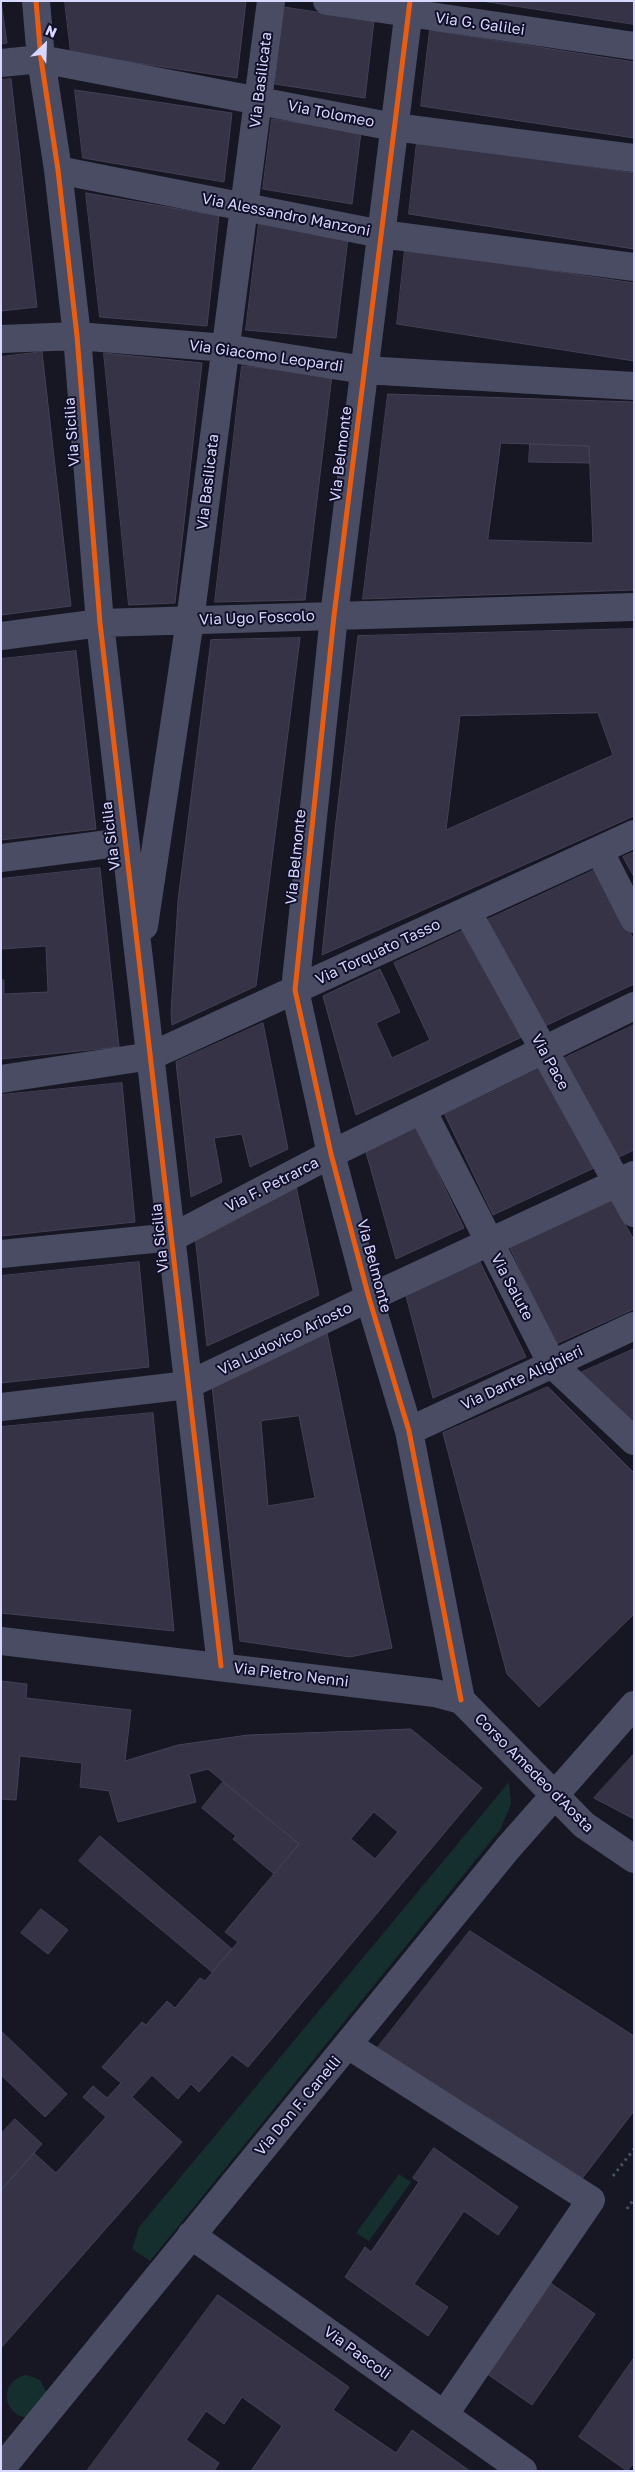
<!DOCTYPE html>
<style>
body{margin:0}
#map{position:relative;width:635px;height:2472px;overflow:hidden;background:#171623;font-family:"Golos Text",sans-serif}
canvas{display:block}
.frame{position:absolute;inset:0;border:2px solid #d8d7ff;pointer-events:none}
.north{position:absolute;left:20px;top:20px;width:50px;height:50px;-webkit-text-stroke:4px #121029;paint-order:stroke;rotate:24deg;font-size:14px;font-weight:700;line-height:20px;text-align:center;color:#d8d7ff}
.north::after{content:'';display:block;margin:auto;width:18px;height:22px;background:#d8d7ff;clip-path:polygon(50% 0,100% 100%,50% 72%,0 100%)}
</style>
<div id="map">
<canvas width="635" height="2472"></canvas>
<div class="frame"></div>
<div class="north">N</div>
</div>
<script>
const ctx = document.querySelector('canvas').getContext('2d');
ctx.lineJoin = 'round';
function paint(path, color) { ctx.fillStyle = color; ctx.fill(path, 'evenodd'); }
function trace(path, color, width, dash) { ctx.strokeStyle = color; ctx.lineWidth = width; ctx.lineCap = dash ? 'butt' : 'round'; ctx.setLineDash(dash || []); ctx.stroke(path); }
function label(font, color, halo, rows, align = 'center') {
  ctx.font = font + ' "Golos Text",sans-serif'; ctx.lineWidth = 4; ctx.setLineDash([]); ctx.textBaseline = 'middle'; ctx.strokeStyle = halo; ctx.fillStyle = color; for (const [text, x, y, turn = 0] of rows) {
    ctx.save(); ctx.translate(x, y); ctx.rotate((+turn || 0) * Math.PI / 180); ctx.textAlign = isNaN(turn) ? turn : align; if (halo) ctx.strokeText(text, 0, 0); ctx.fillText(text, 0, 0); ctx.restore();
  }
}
paint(new Path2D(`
 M509 1782 511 1804 500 1830 150 2261 132 2249 139 2227Z
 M399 2174 411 2182 369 2241 356 2233Z
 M27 2375 40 2380 47 2393 27 2418C0 2413 0 2379 27 2375Z`), '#142f2d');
const building = new Path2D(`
 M1 1 7 43 1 44Z
 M65 1H246L237 78 71 53Z
 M482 1H634V24Z
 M284 7 374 21 365 98 275 84Z
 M430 30 634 62V138L421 106Z
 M11 79 37 307 1 311V80Z
 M75 90 232 113 224 182 83 158Z
 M272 119 361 132 352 204 263 189Z
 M417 142 634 173V249L409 214Z
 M86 193 219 216 207 326 100 317Z
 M259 223 348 238 336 338 246 330Z
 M405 249 634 283V361L397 324Z
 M42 352 71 606 1 615V357Z
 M104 353 202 363 175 603 129 605Z
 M242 366 332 375 305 600 215 602Z
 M388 394 634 402V590L363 599ZM501 443 589 446 593 543 488 540Z
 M530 444 589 446 590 463 529 462Z
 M634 629V816L322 955 335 830 358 636ZM598 713 613 755 446 830 460 716Z
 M300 638 256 986 172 1025 171 1012 178 901 211 640Z
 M76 651 96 829 1 840V659Z
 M634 852V877L623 857Z
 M100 868 119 1047 1 1059V980H4V994L48 992 46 946 1 949V879Z
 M597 869 634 940V984L545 1026 487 920Z
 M464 930 522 1037 356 1115 323 996 380 969 400 1012 376 1023 392 1058 430 1040 394 963Z
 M263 1023 288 1149 250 1167 242 1134 214 1138 222 1182 191 1197 176 1062Z
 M634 1025V1150L617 1158 563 1059Z
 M540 1069 594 1168 493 1215 445 1115Z
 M122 1083 135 1222 1 1236V1095Z
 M416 1128 464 1228 396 1259 366 1152Z
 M296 1186 319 1295 207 1346 195 1235Z
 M612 1201 634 1240V1309L556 1344 510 1248Z
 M139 1262 149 1367 1 1383V1276Z
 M480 1262 526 1357 433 1398 406 1296Z
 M327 1333 392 1648 350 1657 240 1641 212 1386ZM299 1416 315 1498 268 1506 261 1421Z
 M634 1349V1426L580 1373Z
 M548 1387 634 1473V1614L539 1707 507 1674 443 1433Z
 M153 1413 174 1631 1 1613V1427Z
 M1 1681 27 1684 26 1698 131 1710 125 1761 178 1745 248 1735 411 1729 482 1788 248 2067 232 2055 199 2092 191 2084 178 2099 152 2075 132 2097 182 2142 1 2348V2190L34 2153 56 2173 106 2117 83 2097 93 2086 107 2098 121 2083 102 2067 142 2022 146 2025 167 2001 175 2008 200 1978 205 1981 238 1942 225 1932 299 1844 208 1769 189 1774 196 1802 118 1822 109 1791 80 1787 82 1763 20 1756 16 1800 1 1799ZM374 1812 398 1832 375 1859 351 1839Z
 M634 1754V1819L594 1798Z
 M223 1782 299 1844 274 1874 233 1839 236 1836 202 1808Z
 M100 1836 232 1949 212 1972 79 1861Z
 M41 1909 68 1930 48 1954 21 1933Z
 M470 1931 634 2036V2111L581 2180 375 2051Z
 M1 2031 67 2094 45 2117 1 2075Z
 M15 2119 42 2144 1 2190V2134Z
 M434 2148 518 2207 498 2235 464 2211 414 2284 448 2307 428 2336 345 2277 365 2247 371 2252 419 2182 413 2178Z
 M546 2280 595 2314 532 2405 483 2371Z
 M218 2295 349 2387 333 2410 396 2453 412 2430 470 2471H251L282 2426 242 2397 224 2424 206 2411 186 2440 219 2463 214 2471H87Z
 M634 2358V2463L627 2471 579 2437Z`);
paint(building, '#353345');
trace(building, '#424156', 1);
trace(new Path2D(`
 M613 2176 634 2149
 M627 2209 634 2199`), '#43525e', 3, [2.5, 4]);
trace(new Path2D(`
 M36 1 41 59 58 170 77 336 100 623 221 1666
 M327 1 634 46
 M410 1 334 616 295 990 331 1154 369 1298 409 1431 461 1700
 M1 63 41 59 394 127 634 158
 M58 170 381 234 634 267
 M1 339 77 336 226 348 364 370 634 386
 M1 636 100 623 634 607
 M599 850 634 919
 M1 858 124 842
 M467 911 634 1213
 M144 926 190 620 271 1
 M1 1079 151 1056 634 834
 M422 1110 552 1364 634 1441
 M1 1254 173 1237 331 1154 634 1006
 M1 1407 188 1385 369 1298 634 1175
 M409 1431 634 1326
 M1 1641 435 1693 461 1700
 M461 1700 584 1825 634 1859
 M348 2045 591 2200 444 2415
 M191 2235 523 2471
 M1 2469 508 1848 634 1705`), '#4a4c64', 28);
trace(new Path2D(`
 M36 1 41 59 58 170 77 336 100 623 221 1666
 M410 1 334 616 295 990 331 1154 369 1298 409 1431 461 1700`), '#e95d12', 5);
label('15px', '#d8d7ff', '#121029', [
 ["Via G. Galilei",480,24,8],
 ["Via Basilicata",261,80,-83],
 ["Via Tolomeo",331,114,11],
 ["Via Alessandro Manzoni",286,215,11],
 ["Via Giacomo Leopardi",266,356,8],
 ["Via Sicilia",72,432,-94],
 ["Via Belmonte",341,454,-83],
 ["Via Basilicata",208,482,-83],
 ["Via Ugo Foscolo",257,618,-2],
 ["Via Sicilia",111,836,-97],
 ["Via Belmonte",296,857,-84],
 ["Via Torquato Tasso",378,952,-25],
 ["Via Pace",550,1062,61],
 ["Via F. Petrarca",272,1185,-27],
 ["Via Sicilia",160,1238,-96],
 ["Via Belmonte",374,1266,75],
 ["Via Salute",512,1287,62],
 ["Via Ludovico Ariosto",285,1339,-26],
 ["Via Dante Alighieri",522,1378,-25],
 ["Via Pietro Nenni",291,1675,7],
 ["Corso Amedeo d'Aosta",534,1773,45],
 ["Via Don F. Canelli",298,2106,-50],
 ["Via Pascoli",357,2353,36]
]);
</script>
